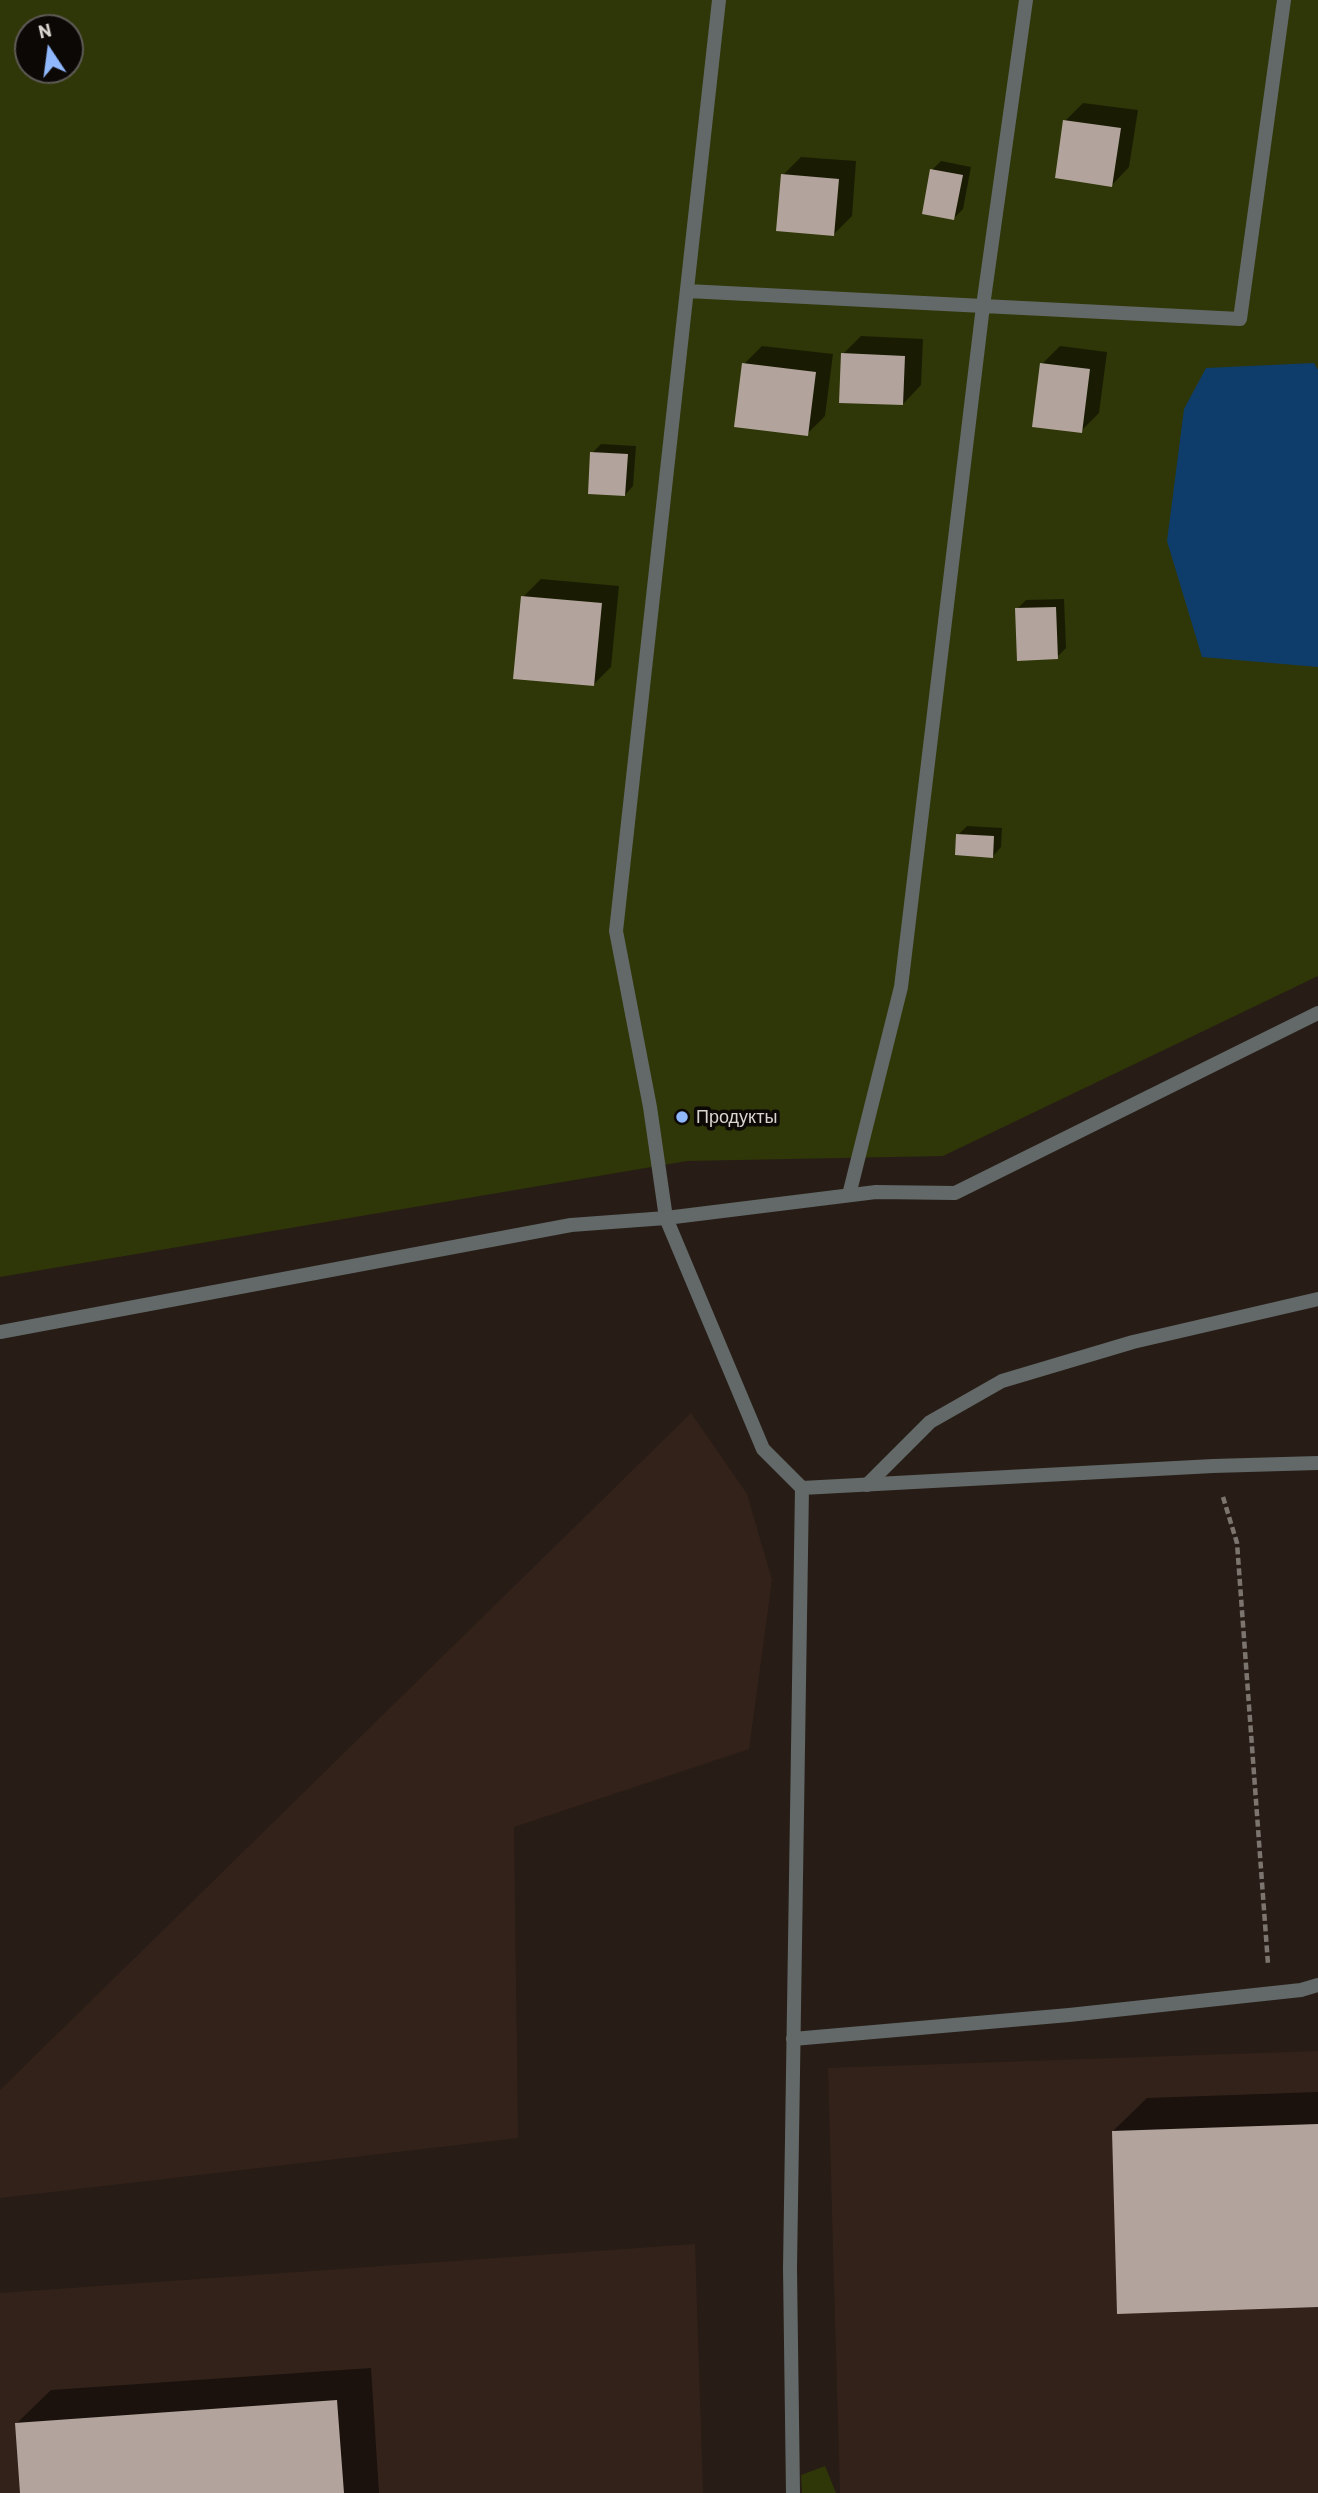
<!DOCTYPE html>
<meta charset="utf-8">
<style>
body{margin:0}
#map{position:relative;width:1318px;height:2493px;overflow:hidden;background:#271d16;font-family:Barlow,sans-serif}
canvas{display:block}
.north{position:absolute;left:14px;top:14px;width:70px;height:70px;box-sizing:border-box;background:#0c0806;border:2px solid #5e5a56;border-radius:50%;rotate:347deg;font-size:19px;font-weight:700;line-height:28px;text-align:center;color:#dad4cf}
.north::after{content:'';display:block;margin:auto;width:24px;height:32px;background:#90b8fd;clip-path:polygon(50% 0,100% 100%,50% 72%,0 100%)}
</style>
<div id="map">
<canvas width="1318" height="2493"></canvas>
<div class="north">N</div>
</div>
<script>
const ctx = document.querySelector('canvas').getContext('2d');
ctx.lineJoin = 'round';
function paint(path, color) { ctx.fillStyle = color; ctx.fill(path, 'evenodd'); }
function trace(path, color, width, dash) { ctx.strokeStyle = color; ctx.lineWidth = width; ctx.lineCap = dash ? 'butt' : 'round'; ctx.setLineDash(dash || []); ctx.stroke(path); }
function label(font, color, halo, rows, align = 'center') {
  ctx.font = font + ' Barlow,sans-serif'; ctx.lineWidth = 7; ctx.setLineDash([]); ctx.textBaseline = 'middle'; ctx.strokeStyle = halo; ctx.fillStyle = color; for (const [text, x, y, turn = 0] of rows) {
    ctx.save(); ctx.translate(x, y); ctx.rotate((+turn || 0) * Math.PI / 180); ctx.textAlign = isNaN(turn) ? turn : align; if (halo) ctx.strokeText(text, 0, 0); ctx.fillText(text, 0, 0); ctx.restore();
  }
}
paint(new Path2D(`
 M691 1413 747 1494 772 1580 749 1749 514 1827 518 2138 0 2198V2090Z
 M1318 2051V2493H840L828 2068Z
 M695 2244 703 2493H0V2293Z`), '#33221a');
paint(new Path2D(`
 M0 0H1318V976L943 1156 687 1161 0 1277ZM28 28H70V70H28Z
 M825 2466 836 2493H802L801 2475Z`), '#2f3607');
paint(new Path2D(`
 M1314 363 1318 370V667L1202 657 1167 541 1184 409 1206 368Z`), '#0f3d6b');
paint(new Path2D(`
 M1083 103 1138 110 1129 167 1111 186 1065 121Z
 M801 157 856 161 852 216 834 234 783 175Z
 M941 161 971 167 963 209 954 218 932 170Z
 M861 336 923 339 921 385 903 404 843 354Z
 M762 346 833 354 825 416 807 434 744 364Z
 M1060 346 1107 352 1099 413 1081 431 1042 364Z
 M601 444 636 446 633 486 625 495 592 453Z
 M541 579 619 586 611 667 593 685 523 597Z
 M1064 599 1066 648 1057 657 1017 609 1026 600Z
 M967 826 1002 828 1001 847 993 856 958 835Z
 M1318 2092V2306L1113 2131 1147 2098Z
 M371 2368 379 2493H22L17 2423 51 2390Z`), '#0007');
paint(new Path2D(`
 M1063 120 1121 128 1112 187 1055 178Z
 M930 169 963 175 954 220 922 214Z
 M781 174 839 179 834 236 776 231Z
 M841 353 905 356 903 405 839 403Z
 M742 363 816 372 808 436 734 427Z
 M1040 363 1090 369 1082 433 1032 427Z
 M590 452 628 454 625 496 588 494Z
 M521 596 602 603 594 686 513 679Z
 M1056 607 1058 659 1017 661 1015 608Z
 M956 834 994 836 993 858 955 855Z
 M1318 2124V2307L1117 2314 1112 2131Z
 M337 2400 344 2493H20L15 2423Z`), '#b2a49c');
trace(new Path2D(`
 M1223 1497 1237 1543 1268 1964`), '#7c746e', 4.5, [7, 3.5]);
trace(new Path2D(`
 M687 291 1240 319 1284 0
 M849 1195 901 987 983 306 1026 0
 M666 1218 650 1107 616 931 719 0
 M867 1485 930 1422 1002 1381 1133 1342 1318 1299
 M793 2039 1069 2015 1301 1990 1318 1985`), '#626968', 14);
trace(new Path2D(`
 M666 1218 763 1449 802 1488 790 2268 793 2493
 M0 1332 571 1225 666 1218 876 1192 955 1193 1318 1013
 M802 1488 1213 1466 1318 1463`), '#626968', 14);
for (const [x, y, r, color] of [
 [682,1117,7,"#90b8fd"]
]) { const dot = new Path2D(); dot.arc(x, y, r, 0, 2 * Math.PI); ctx.fillStyle = color; ctx.fill(dot); trace(dot, '#0c0806', 2.5); }
label('18px', '#dad4cf', '#0c0806', [
 ["Продукты",696,1117]
], 'left');
</script>
